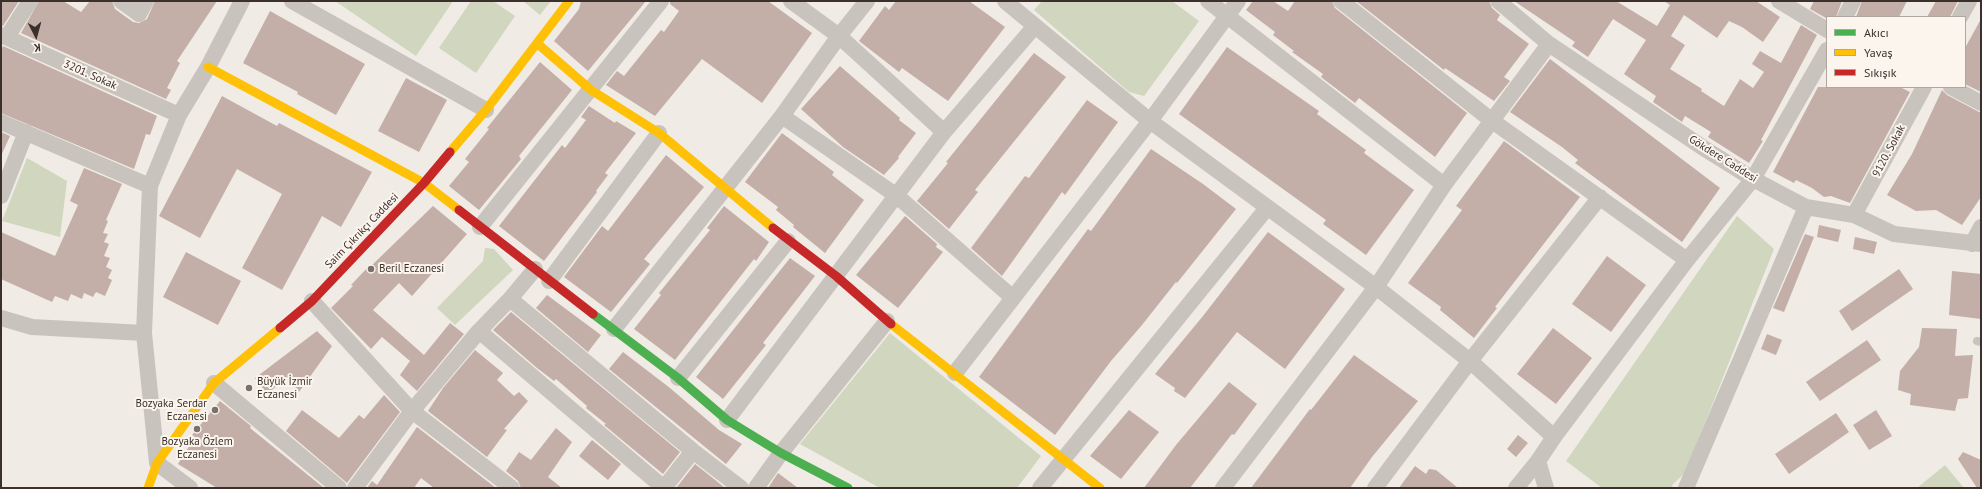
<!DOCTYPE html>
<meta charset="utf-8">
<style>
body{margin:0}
#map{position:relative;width:1982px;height:489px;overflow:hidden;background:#f0ebe5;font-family:"PT Sans",sans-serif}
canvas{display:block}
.frame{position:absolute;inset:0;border:2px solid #3b302b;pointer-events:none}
.legend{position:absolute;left:1826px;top:16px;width:140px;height:72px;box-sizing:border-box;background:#fbf5ee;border:1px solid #aea6a0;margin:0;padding:5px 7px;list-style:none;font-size:12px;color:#3b302b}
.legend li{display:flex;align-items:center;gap:8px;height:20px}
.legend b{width:20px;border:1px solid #aea6a0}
.north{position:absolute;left:16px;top:16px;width:40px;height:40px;-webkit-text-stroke:3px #fbf5ee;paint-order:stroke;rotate:174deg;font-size:11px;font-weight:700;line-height:16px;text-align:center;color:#3b302b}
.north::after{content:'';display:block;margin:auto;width:14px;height:18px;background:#3b302b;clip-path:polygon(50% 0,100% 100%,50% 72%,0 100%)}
</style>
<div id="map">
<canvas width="1982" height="489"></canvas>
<div class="frame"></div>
<ul class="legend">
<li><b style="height:5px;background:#4caf50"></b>Akıcı</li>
<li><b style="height:5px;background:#ffc107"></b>Yavaş</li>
<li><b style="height:5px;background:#c62828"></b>Sıkışık</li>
</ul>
<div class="north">K</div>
</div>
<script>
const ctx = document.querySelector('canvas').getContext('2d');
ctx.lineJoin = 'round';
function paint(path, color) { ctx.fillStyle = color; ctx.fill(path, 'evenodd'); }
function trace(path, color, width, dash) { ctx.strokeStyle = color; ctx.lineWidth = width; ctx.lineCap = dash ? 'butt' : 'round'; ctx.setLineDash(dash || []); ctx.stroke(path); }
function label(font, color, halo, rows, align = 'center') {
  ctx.font = font + ' "PT Sans",sans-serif'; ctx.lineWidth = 4; ctx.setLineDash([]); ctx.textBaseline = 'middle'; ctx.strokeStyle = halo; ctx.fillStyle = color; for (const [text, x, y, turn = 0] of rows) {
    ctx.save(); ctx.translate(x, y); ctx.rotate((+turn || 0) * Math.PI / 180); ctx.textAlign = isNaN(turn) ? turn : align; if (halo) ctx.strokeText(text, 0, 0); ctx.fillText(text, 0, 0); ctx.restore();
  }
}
paint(new Path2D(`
 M335 1H453L416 56Z
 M471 1H493L515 16 476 73 439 48Z
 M523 1H551L540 15Z
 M1042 1H1172L1199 21 1144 96 1129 92 1034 10Z
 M27 158 67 181 60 237 2 221Z
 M1737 216 1774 249 1685 473 1672 485 1673 488H1602L1566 461Z
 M485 248 494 249 513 270 455 325 437 308 483 261Z
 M890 333 1041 456 1017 488H880L800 444Z
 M1945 465 1964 488H1917Z`), '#d1d6bf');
paint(new Path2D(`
 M1 1H19L3 26H1Z
 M39 1H63L81 12 90 1H112L115 9 133 22 139 23 147 19 155 1H217L177 61 180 63 167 88 171 90 166 99 21 33Z
 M581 1H646L588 71 554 41 579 9Z
 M670 1H768L812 33 762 103 702 59 655 116 606 85 617 71 624 76 661 30 664 32 679 11 670 4Z
 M896 1H969L1005 27 948 101 902 68 899 72 859 41 885 6 889 10Z
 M1253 1H1273L1288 11 1295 1H1332L1335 8 1467 113 1435 157 1359 98 1355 103 1321 77 1323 74 1292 52 1294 51 1273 35 1275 32 1246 10Z
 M1356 1H1489L1492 8 1500 15 1497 20 1529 44 1504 77 1510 81 1494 101 1445 68 1444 70Z
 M1514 1H1616L1657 26 1670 5 1664 1H1756L1780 17 1763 42 1742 27 1729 21 1717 38 1684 15 1671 36 1685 45 1670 69 1702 89 1701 91 1724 106 1740 79 1753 88 1764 72 1752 64 1760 51 1781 63 1801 25 1817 35 1761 140 1763 141 1749 163 1708 137 1711 132 1685 116 1682 122 1653 102 1656 96 1624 74 1646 40 1613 19 1588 57 1572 46 1575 42Z
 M1814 1H1842L1836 17 1826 18 1810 9Z
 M1862 1H1907L1899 17H1856Z
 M1936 1H1958L1950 17H1927Z
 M270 11 365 64 336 115 297 94 298 92 243 63Z
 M1981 19V92L1965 84V48Z
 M3 46 157 116 150 135 146 134 134 169 1 113V50Z
 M1227 47 1319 111 1317 114 1366 150 1364 153 1414 190 1366 255 1323 224 1326 220 1179 114Z
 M1034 53 1066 77 975 190 978 192 949 229 917 201 948 163 946 162Z
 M1550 59 1720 188 1682 242 1575 163 1578 160 1562 147 1510 112Z
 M540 62 572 90 519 156 521 159 479 210 449 186 469 162 465 159 489 129 487 128Z
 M840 66 900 118 899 120 916 133 898 157 899 158 884 175 843 147 801 109Z
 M406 78 447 100 419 152 378 131Z
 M1818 87H1900L1910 92 1850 203 1831 196 1824 197 1812 188 1796 180 1794 183 1773 172Z
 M1942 90 1947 95 1981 113V197L1962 225 1936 210 1916 211 1887 195 1912 154Z
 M222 96 277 126 279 123 372 172 341 227 322 216 282 290 242 268 282 194 237 169 200 238 159 216Z
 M1087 100 1118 122 1065 195 1062 192 1002 276 971 248 1025 176 1029 178Z
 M589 106 615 123 616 121 636 133 605 173 608 175 596 191 597 192 544 261 499 226 562 145 565 148 586 120 581 117Z
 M1 132 10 136 1 156Z
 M782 133 834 172 832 175 864 200 825 253 793 227 794 225 776 210 778 207 745 182Z
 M1504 141 1580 197 1495 307 1497 308 1474 338 1440 310 1441 307 1408 283 1462 210 1456 206Z
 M1151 149 1203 184 1236 209 1177 283 1176 282 1142 325 1111 361 1055 435 979 377 1088 229 1091 231Z
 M666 155 704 187 644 259 650 264 611 312 564 277 602 226 608 231Z
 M84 168 122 184 106 220 108 221 103 233 108 234 104 242 109 244 104 256 110 258 106 267 112 270 108 278 112 280 105 296 96 292 93 297 84 293 82 299 71 294 68 301 55 296 52 302 1 279V232L55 256 78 205 70 201Z
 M433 206 467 234 412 296 399 283 373 310 424 355 450 323 464 334 417 391 400 375 410 361 382 337 371 349 331 308 353 286 351 285 370 265 371 266Z
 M724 206 769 242 756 261 754 259 675 360 634 329 661 295 659 293 710 230 707 228Z
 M905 216 937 244 936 247 943 252 898 308 856 275Z
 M1819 225 1841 230 1838 242 1817 237Z
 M1268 232 1345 289 1285 369 1237 332 1185 398 1174 391 1175 388 1155 374 1203 316Z
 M1805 234 1814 237 1784 312 1773 308Z
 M1855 237 1877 242 1874 254 1853 249Z
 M186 252 241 281 218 325 163 297Z
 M1607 256 1646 285 1611 332 1572 304Z
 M790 258 815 276 763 343 766 345 723 399 696 377Z
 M1899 269 1913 289 1852 331 1839 311Z
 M1952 271 1981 274V319L1949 315Z
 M547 295 601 335 588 352 536 308Z
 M511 312 680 452 663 474 604 425 606 424 586 408 587 406 556 379 554 381 537 368 493 330Z
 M1553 328 1592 358 1556 404 1517 374Z
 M1922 328 1957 329 1955 356 1973 355 1968 398 1958 399 1955 411 1910 405 1911 394 1898 390 1900 371 1919 347Z
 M317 331 332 346 299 392 288 377 267 394 255 378Z
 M1767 334 1782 340 1776 355 1761 349Z
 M1867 340 1881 360 1820 401 1806 382Z
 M475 350 503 373 497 380 514 396 519 392 528 401 504 429 507 430 487 457 428 411 443 388Z
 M623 352 670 388 719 430 742 444 726 464 609 369Z
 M1354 355 1418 401 1372 457 1350 488H1251L1310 409 1311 410Z
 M1229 382 1257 404 1234 435 1232 434 1190 488H1144L1176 445Z
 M384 395 400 412 347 483 286 431 302 410 339 438 359 415 364 419Z
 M220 401 251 426 250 428 324 488H217L178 464 195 437 192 435Z
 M1129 410 1159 432 1121 479 1090 456Z
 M1876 410 1892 436 1869 450 1853 425Z
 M1836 413 1849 432 1789 474 1775 454Z
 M417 427 496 488H434L421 478 414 488H367L372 481 377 485Z
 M556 428 572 442 548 477 562 488H521L518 481 506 471 519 452 531 460Z
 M1518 435 1528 443 1516 457 1507 449Z
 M592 440 621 464 608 480 579 456Z
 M1963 452 1981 460V488H1977L1958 459Z
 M695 464 714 479 725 488H679L677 487Z
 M1415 466 1426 474 1429 469 1436 470 1458 488H1399Z
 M778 473 798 488H768Z`), '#c3afa7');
trace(new Path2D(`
 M1977 341 1981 342`), '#c9c3be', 8);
trace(new Path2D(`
 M121 1 139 14 146 1
 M292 1 486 110
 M791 1 839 36 944 132
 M1005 1 1150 121 1376 287 1470 361 1554 437
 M1208 1 1444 185
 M1341 1 1491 120 1687 260
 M1498 1 1549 44 1705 149 1753 179 1806 207 1854 215 1894 234 1981 244
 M1779 1 1827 30
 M1845 17 1853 1
 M1960 17 1969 1
 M1 35 179 115
 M7 37 30 1
 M1951 87 1981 103
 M782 116 897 196 1013 298
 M1 122 150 186
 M1 196 26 132
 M1854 215 1924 87
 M480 227 661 1
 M1972 244 1981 227
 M549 281 659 133
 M510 299 693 451 741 488
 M312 301 412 411 512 488
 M1 318 32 327 144 333
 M614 329 782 116 839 36 867 1
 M479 331 664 488
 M955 373 1150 121 1238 1
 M678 378 788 241
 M214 383 339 488
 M727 420 944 132 1035 26
 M1538 461 1546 488
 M190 488 157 463 144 333 150 186 179 115 208 67 242 1
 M355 488 412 411 479 331 510 299 535 269
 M664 488 693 451
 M756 488 781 453 887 321
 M1040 488 1267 208
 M1223 488 1376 287 1444 185 1549 44
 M1375 488 1470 361 1600 197
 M1516 488 1538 461 1554 437 1687 260 1753 179 1827 50
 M1686 488 1806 207`), '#c9c3be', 16);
trace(new Path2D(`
 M593 314 678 378 727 420 781 453 848 488`), '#4caf50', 9);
trace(new Path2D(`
 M538 44 591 90 659 133 773 228
 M208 67 424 183 459 210
 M450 152 486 110 569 1
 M891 324 1100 488
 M148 488 157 463 214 383 280 328`), '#ffc107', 9);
trace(new Path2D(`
 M459 210 593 314
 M773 228 836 276 891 324
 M280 328 312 301 424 183 450 152`), '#c62828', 9);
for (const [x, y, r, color] of [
 [371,269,4,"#7a716c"],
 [249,388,4,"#7a716c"],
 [215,410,4,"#7a716c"],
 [197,429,4,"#7a716c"]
]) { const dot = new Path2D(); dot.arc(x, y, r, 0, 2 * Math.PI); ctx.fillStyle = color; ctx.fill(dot); trace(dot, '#fbf5ee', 1.5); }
label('11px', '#3b302b', '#fbf5ee', [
 ["3201. Sokak",90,75,24],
 ["9120. Sokak",1889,151,-62],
 ["Gökdere Caddesi",1723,159,32],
 ["Saim Çıkrıkçı Caddesi",362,231,-46]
]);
label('11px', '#3b302b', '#fbf5ee', [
 ["Beril Eczanesi",379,269],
 ["Büyük İzmir",257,382],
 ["Eczanesi",257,395],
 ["Bozyaka Serdar",207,404,"right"],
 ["Eczanesi",207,417,"right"],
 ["Bozyaka Özlem",197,442,"center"],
 ["Eczanesi",197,455,"center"]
], 'left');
</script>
